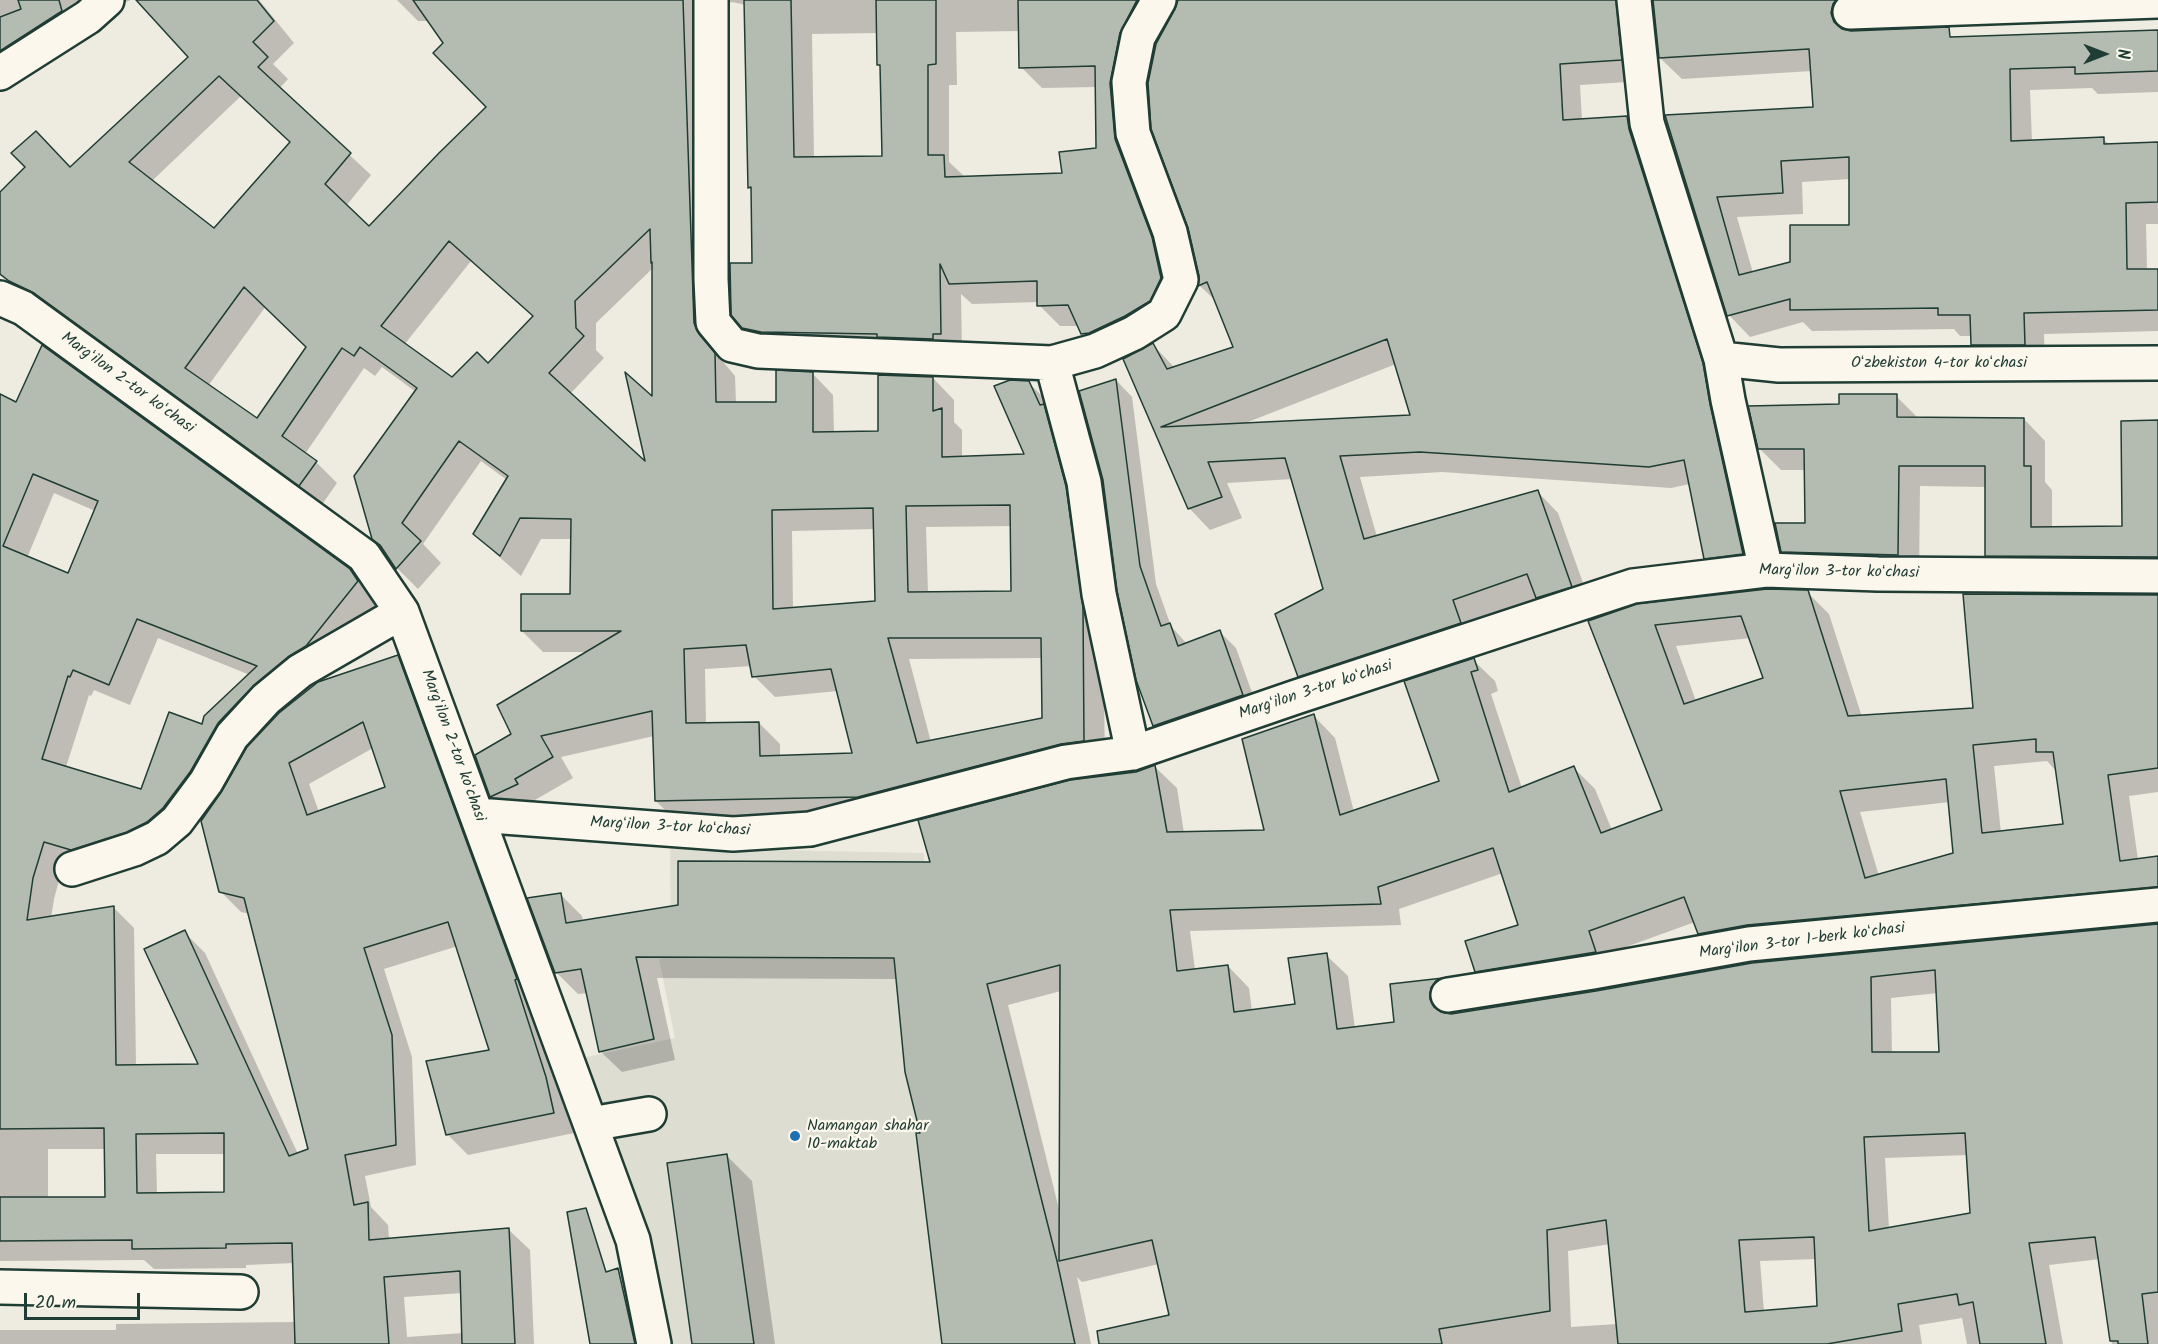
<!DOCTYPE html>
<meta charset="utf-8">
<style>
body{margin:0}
#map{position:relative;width:2158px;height:1344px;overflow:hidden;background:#eeece1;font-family:Kalam,sans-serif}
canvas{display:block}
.north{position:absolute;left:2074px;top:24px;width:60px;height:60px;-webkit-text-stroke:4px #fbf7ec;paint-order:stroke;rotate:90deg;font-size:16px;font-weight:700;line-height:24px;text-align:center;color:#1f3d34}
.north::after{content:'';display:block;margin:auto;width:21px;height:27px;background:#1f3d34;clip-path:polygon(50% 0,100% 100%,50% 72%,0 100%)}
.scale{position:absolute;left:24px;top:1293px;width:116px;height:27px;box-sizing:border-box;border:3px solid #1f3d34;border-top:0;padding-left:8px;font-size:18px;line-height:21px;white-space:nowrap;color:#1f3d34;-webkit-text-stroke:4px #fbf7ec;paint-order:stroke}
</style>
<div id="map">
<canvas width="2158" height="1344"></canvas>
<div class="north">N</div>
<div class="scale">20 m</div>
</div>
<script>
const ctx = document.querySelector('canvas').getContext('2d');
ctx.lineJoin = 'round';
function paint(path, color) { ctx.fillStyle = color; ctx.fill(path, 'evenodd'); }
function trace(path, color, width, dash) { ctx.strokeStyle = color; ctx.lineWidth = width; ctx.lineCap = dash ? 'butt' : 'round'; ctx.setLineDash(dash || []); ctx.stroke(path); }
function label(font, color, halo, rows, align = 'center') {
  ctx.font = font + ' Kalam,sans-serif'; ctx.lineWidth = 4.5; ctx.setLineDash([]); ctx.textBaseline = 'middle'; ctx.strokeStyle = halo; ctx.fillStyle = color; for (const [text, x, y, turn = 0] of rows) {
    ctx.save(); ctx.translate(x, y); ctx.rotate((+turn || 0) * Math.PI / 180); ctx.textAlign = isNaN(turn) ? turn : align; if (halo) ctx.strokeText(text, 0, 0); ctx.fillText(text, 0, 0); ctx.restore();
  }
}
paint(new Path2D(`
 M670 848 924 853 926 959 1023 1344H652L582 1058 675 1038 659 959 671 957Z`), '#ddddd2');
paint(new Path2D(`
 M0 0H131L116 6 0 89Z
 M138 0H259L294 43 273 64 288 79 279 89 371 175 346 206 369 228 488 107 429 21H418L397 0H1910L1854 25 1853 32 1901 41 2158 32V92L2098 94 2092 88 2030 90 2032 142 2103 139 2110 145 2158 143V224H2146L2147 270H2158V331L2044 334 2045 365 1993 366 1972 345V336H1960L1954 329 1812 331 1803 322 1750 337 1729 315 1667 116 1815 109 1812 71 1682 79 1660 58 1655 2 1645 5 1642 81 1580 85 1582 120 1627 118 1648 139 1763 575 1726 579 1705 558 1690 484 1671 488 1442 472 1360 477 1377 537 1537 491 1558 513 1592 608 1558 619 1538 599 1473 621 1320 697 1299 676 1325 590 1293 479 1227 483 1242 518 1210 530 1189 508 1125 359 1153 345 1175 368 1235 348 1218 303 1200 286 1201 276 1178 2 1170 5 1164 12 1131 101 1182 300 1104 355 1082 333 1079 326H1060L1039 305V302L972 304 961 294 962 355 765 349 744 327 754 265 753 191 749 187 746 5 732 2 721 6 715 345 719 357 735 376 736 404H778L812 373 833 395 834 433 880 432 933 378 954 400V422L962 430V458L1027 456 1028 382 1050 404 1103 630 1105 761 880 818 677 822 656 801 654 736 561 757 573 778 535 800 538 805 513 817 491 796 513 735 589 652H543L522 631 572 595V539H541L521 576 497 555 475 534 507 480 481 461 423 544 441 563 418 589 397 568 382 547 416 392 382 367 375 376 364 368 305 454 316 462 337 483 321 506 32 302 0 275V194L71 169 190 57ZM1020 31 1021 67 1042 88 1096 87 1097 149 1064 175 965 177 949 162V85H957L956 32ZM878 33 879 65 882 68 883 157 814 158 812 34ZM241 96 292 143 215 230 152 181ZM1850 179V227L1791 263 1753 273 1737 217 1803 214 1802 182ZM471 261 534 317 488 365 452 379 404 345ZM654 267V399L647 465 570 394 604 358 596 350V323ZM266 306 307 347 257 420 208 386ZM1396 364 1412 417 1243 424ZM1012 526 1013 592 928 593 926 527ZM875 529 877 602 793 609 792 531ZM1043 658 1044 719 931 742 909 659ZM752 666 754 676 775 697 838 691 854 754 780 757V744L759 723 706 724 705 669Z
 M1116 380 1132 397 1156 584 1171 626 1187 644 1219 631 1236 648 1259 712 1171 742 1155 725Z
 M0 396 349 570 371 592 378 603 327 666 275 705 184 829 64 862 54 899 51 918 113 907 134 928 136 1066 200 1065 184 932 205 953 298 1154 310 1150 250 914 241 912 220 891 202 821 397 657 418 677 566 1099 574 1133 468 1155 447 1134 491 1051 458 946 384 969 412 1057 416 1165 365 1176 371 1207 388 1225 389 1239 509 1230 530 1250 534 1344H0V1330H116V1324L296 1322 294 1263 246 1265V1268L154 1269 144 1260 0 1261ZM54 493 95 511 69 575 27 558ZM158 638 250 675 142 791 66 767 89 695 91 696 94 690 130 705ZM373 748 387 788 319 812 309 784ZM48 1149H106V1198H48ZM156 1154H225V1194L157 1195ZM462 1293 463 1333 407 1337 404 1297Z
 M1896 396 1918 418 2024 419 2045 441V482L2052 490V529L2123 527 2158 422V578L2008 577 1986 555 1987 487 1920 486 1919 576 1804 573 1783 551 1806 524 1805 470H1781L1760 449 1841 406Z
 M1807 592 1829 614 1862 717 1974 709 2158 596V792L2129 796 2138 860 2158 858V909L1721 955 1699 933 1695 922 1498 993 1476 971 1520 926 1503 873 1399 909 1401 925 1190 931 1195 970 1228 966 1249 988 1252 1011 1297 1006 1326 955 1348 976 1355 1029 1396 1023 1391 985 1442 979 1462 1000 1452 1010 1451 1015 2158 925V1344H2112L2100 1259 2049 1265 2063 1344H1967L1962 1318 1919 1325 1922 1344H1180L1159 1264 1082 1282 1077 1277 1091 1344H944L922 1134 897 979 657 978 675 1060 622 1072 600 1051 588 993 578 994 556 972 560 894 582 916 583 922 933 863 1136 773 1155 767 1177 788 1184 833 1266 831 1314 716 1335 738 1354 812 1441 782 1473 660 1495 681 1498 691 1491 694 1522 788 1574 768 1595 789 1612 830 1664 811 1590 622ZM1751 638 1765 679 1696 701 1676 646ZM2047 761 2057 772 2064 826 2001 833 1994 766ZM1950 802 1955 854 1879 876 1860 812ZM1061 991 1059 1209 1008 1005ZM1938 993 1941 1054H1892L1891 998ZM1968 1155 1972 1214 1889 1229 1885 1158ZM1610 1244 1617 1324 1571 1327 1568 1251ZM1816 1259 1819 1308 1764 1312 1760 1261Z
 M727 1156 752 1181 775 1344H693Z`), '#0003');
const building = new Path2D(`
 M18 0H59L62 11 0 51V17L21 9Z
 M136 0H257L274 21 253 42 268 57 258 67 351 153 325 184 369 226 439 153 486 107 433 53 443 43 413 0H683L694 323 699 334 715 353 716 402H776V370L813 372V432L878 431V375L933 377V411L942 408V457L1024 454 994 386 1010 380 1029 381 1040 405 1044 404 1066 486 1083 608 1084 741 1061 744 858 797 655 801 652 711 541 736 553 757 515 779 518 784 490 797 475 755 511 734 497 705 621 631H521V594H570L571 519 520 518 500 556 473 534 508 476 459 441 402 523 421 541 396 569 380 545 372 539 354 476 417 388 360 347 354 356 342 348 282 436 317 461 299 486 34 293 9 281 0 274V192L25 167 11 153 36 131 70 167 188 57ZM219 76 290 142 214 228 129 162ZM650 229 651 263 652 262V396L625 372 645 461 549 373 584 336 576 328 575 301ZM449 241 533 316 488 363 477 352 452 377 381 326ZM244 287 306 347 257 418 185 368ZM1010 505 1011 591 908 592 906 506ZM873 508 875 601 773 609 772 510ZM888 638H1041L1042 718 917 743ZM746 645 752 677 831 669 852 753 760 756 759 722 686 723 684 649Z
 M744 0H791L794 157 882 156 880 65H877L876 0H936V64L928 65V155H944L945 177 1062 173 1059 152 1096 148 1095 66 1019 68 1018 0H1137L1120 33 1110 83 1115 139 1152 237 1161 278 1150 301 1125 316 1089 333 1081 334 1068 305 1037 306V281L949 284 940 264 941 334H933V339L877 337V334L761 332 742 328 731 315 730 263H752L751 187 748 188Z
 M1178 0H1616L1622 60 1560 64 1563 120 1627 116 1629 129 1703 363 1710 404 1743 554 1704 559 1684 460 1649 467 1420 452 1340 456 1364 539 1538 490 1572 587 1536 598 1527 574 1453 600 1461 623 1298 677 1275 614 1323 589 1285 458 1208 462 1222 497 1188 509 1123 359 1153 343 1167 369 1233 347 1207 282 1198 286 1199 276 1188 228 1151 129 1148 83 1156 44 1175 9ZM1387 339 1410 415 1161 427Z
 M1653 0H1836L1833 4 1831 13 1834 22 1842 29 1851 31 1949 27 1950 37 2158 30V71L2075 74V67L2010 69 2011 141 2104 137V144L2158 142V202L2126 203 2127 269H2158V310L2024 313 2025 345H1971L1970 315H1938V308L1790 310V299L1727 316 1665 115 1813 107 1809 49 1659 58ZM1849 157V225H1790V262L1739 275 1717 197 1783 193 1781 161Z
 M42 345 350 569 358 581 306 646 288 657 254 685 218 723 190 772 163 808 147 822 127 832 71 850 44 842 33 878 27 920 114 906 116 1065 198 1064 144 949 185 930 289 1156 308 1149 244 898 219 892 201 821 222 791 247 747 279 713 318 682 398 655 517 979 515 980 546 1077 554 1113 446 1135 426 1061 489 1050 448 922 364 948 392 1035 396 1145 345 1155 354 1205 368 1202 369 1240 509 1228 515 1344H462L460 1271 384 1277 389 1344H295L292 1243 226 1244V1248L132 1249V1240L0 1241V1197H105L104 1128 0 1129V394L16 402ZM33 474 98 501 68 573 3 546ZM137 619 257 666 204 716 202 724 169 712 141 789 42 759 68 676 70 677 73 670 109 685ZM363 722 385 787 307 815 289 763ZM224 1133V1192L137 1193 136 1134Z
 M1116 379 1140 566 1161 626 1170 623 1178 646 1220 630 1243 695 1153 726 1136 680 1117 591 1103 480 1079 391Z
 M1839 394H1897V417L2024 418V466H2031V527L2122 526 2121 421 2158 420V557L1985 556V466H1899L1898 555 1781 552 1775 523H1805L1804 449H1758L1748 406 1839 404Z
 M1767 589 1808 590 1848 716 1973 708 1963 594 2158 595V768L2108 775 2120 861 2158 856V887L1747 925 1698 934 1684 897 1589 931 1596 952 1475 972 1465 941 1518 925 1493 848 1378 887 1381 904 1170 910 1177 971 1228 965 1234 1012 1295 1004 1288 958 1327 953 1337 1029 1394 1022 1390 984 1443 978 1436 981 1431 988 1430 999 1434 1007 1441 1012 1451 1014 1596 991 1752 963 2158 924V1292L2142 1294 2148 1344H2118V1341H2110L2095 1237 2029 1243 2046 1344H1980L1973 1302 1959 1305 1957 1294 1898 1304 1902 1331 1827 1344H1618L1606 1220 1547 1230 1550 1311 1439 1329 1442 1344H1099L1097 1331 1169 1315 1152 1240 1059 1261 1060 965 987 984 1057 1261 1075 1344H942L916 1133H920L905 1072 894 958 636 957 654 1039 599 1052 581 969 555 973 527 898 561 893 566 923 678 905V861L930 862 918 820 1070 780 1136 772 1155 765 1167 832 1264 830 1242 739 1314 714 1340 815 1439 781 1404 681 1474 658 1478 670 1471 672 1509 792 1574 766 1601 833 1662 810 1588 621 1637 604ZM1741 616 1763 678 1684 704 1655 625ZM2036 739V752H2053L2063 824 1982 833 1973 745ZM1946 779 1953 853 1865 878 1840 791ZM1935 970 1939 1052H1872L1871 977ZM1965 1133 1970 1213 1869 1231 1864 1137ZM1814 1237 1817 1306 1745 1312 1739 1240Z
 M727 1154 754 1344H692L667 1163Z
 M586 1208 606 1272 618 1268 635 1344H590L567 1212Z`);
paint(building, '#b4bbb0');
trace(building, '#1f3d34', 1.5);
const minor = new Path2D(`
 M711 0V279L713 322 732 345 758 351 1052 363
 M1634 0 1647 123 1721 359 1728 400 1766 570
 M1850 12 2158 1
 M0 73 88 17 107 0
 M0 298 23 308 364 556 402 612 633 1240 654 1344
 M1721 359 1779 365 2158 363
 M1133 753 1099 594 1084 482 1052 363 1095 351 1134 333 1164 314 1181 280 1170 232 1133 133 1129 82 1138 37 1159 0
 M477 815 733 834 810 829 1066 762 1133 753 1296 697 1633 586 1766 570 1878 574 2158 576
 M72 869 134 849 157 838 177 821 206 782 232 736 266 699 300 671 402 612
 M1448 995 1593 972 1749 944 2158 905
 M591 1124 649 1114
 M0 1287 241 1292`);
trace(minor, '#1f3d34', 38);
trace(minor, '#fbf7ec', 33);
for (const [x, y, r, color] of [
 [795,1136,6,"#1f6fb2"]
]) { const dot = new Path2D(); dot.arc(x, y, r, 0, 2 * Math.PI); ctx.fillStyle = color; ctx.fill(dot); trace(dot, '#fbf7ec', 2); }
label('16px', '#1f3d34', '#fbf7ec', [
 ["Oʻzbekiston 4-tor koʻchasi",1939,364],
 ["Margʻilon 2-tor koʻchasi",127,384,36],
 ["Margʻilon 3-tor koʻchasi",1839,573,1],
 ["Margʻilon 3-tor koʻchasi",1316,691,-18],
 ["Margʻilon 2-tor koʻchasi",452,746,70],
 ["Margʻilon 3-tor koʻchasi",670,828,3],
 ["Margʻilon 3-tor 1-berk koʻchasi",1802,942,-7]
]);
label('16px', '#1f3d34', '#fbf7ec', [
 ["Namangan shahar",807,1127],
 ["10-maktab",807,1145]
], 'left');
</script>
